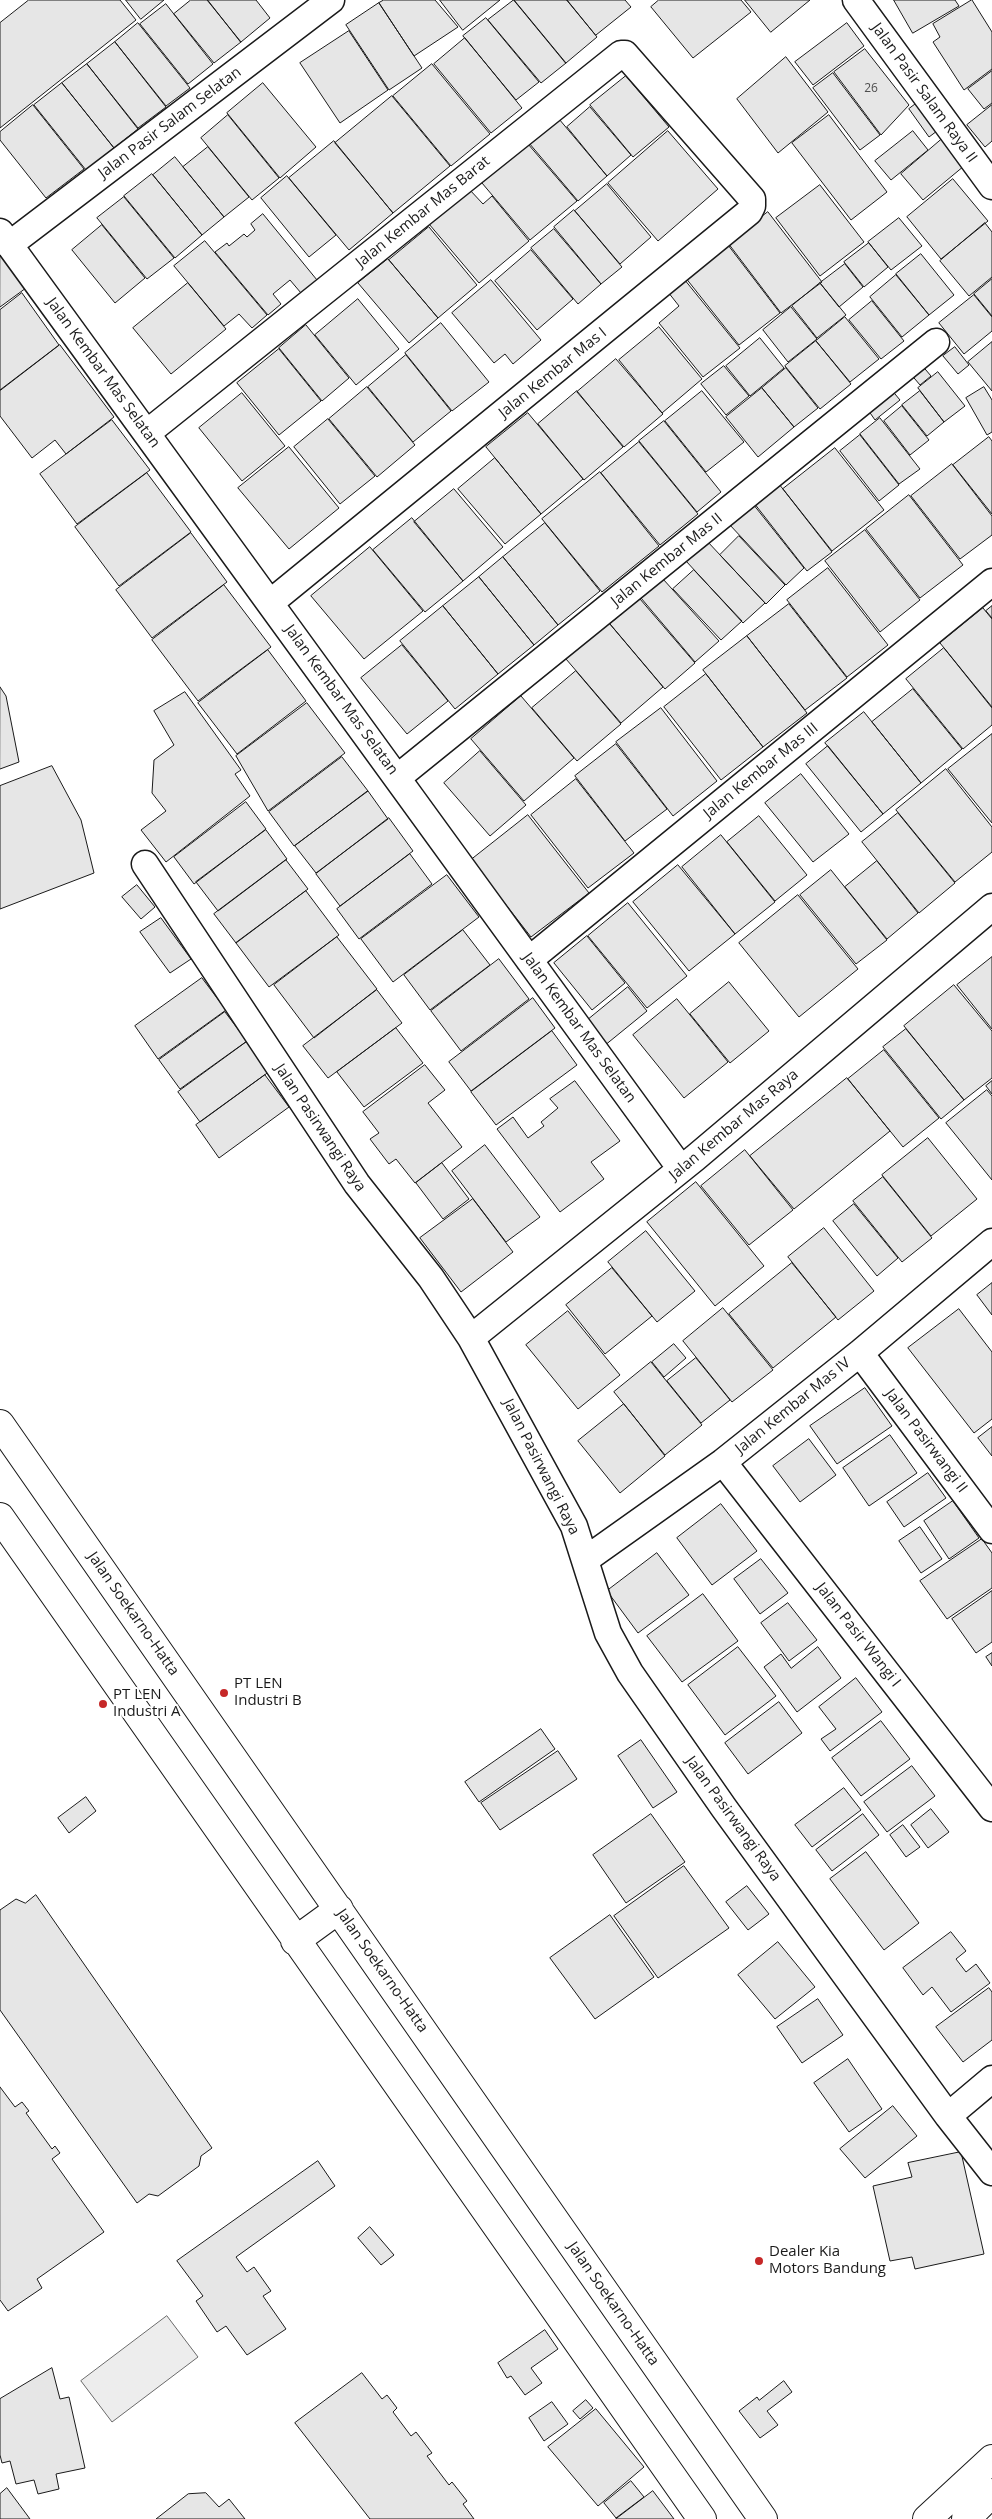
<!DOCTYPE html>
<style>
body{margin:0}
canvas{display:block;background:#fff}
</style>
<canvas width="992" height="2519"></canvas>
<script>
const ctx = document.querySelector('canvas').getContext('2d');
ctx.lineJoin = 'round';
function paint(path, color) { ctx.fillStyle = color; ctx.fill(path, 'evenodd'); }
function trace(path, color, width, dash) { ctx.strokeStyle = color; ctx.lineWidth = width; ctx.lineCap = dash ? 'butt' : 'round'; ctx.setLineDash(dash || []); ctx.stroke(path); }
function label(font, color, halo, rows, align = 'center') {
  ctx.font = font + ' "Open Sans",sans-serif'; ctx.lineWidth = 4; ctx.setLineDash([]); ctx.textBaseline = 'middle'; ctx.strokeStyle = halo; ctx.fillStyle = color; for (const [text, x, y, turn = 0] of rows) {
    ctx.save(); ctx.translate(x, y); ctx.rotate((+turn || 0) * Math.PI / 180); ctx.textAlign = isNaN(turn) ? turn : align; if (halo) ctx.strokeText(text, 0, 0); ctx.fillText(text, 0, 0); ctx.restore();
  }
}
const built = new Path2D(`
 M167 2316 198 2357 112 2422 81 2381Z`);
paint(built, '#ededed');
trace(built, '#6a6a6a', 1);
const building = new Path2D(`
 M29 0H120L136 20 0 128V23Z
 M126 0H164L141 19Z
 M191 0H207L241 42 214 63 174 14Z
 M208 0H256L270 18 241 42Z
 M384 0H435L458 27 414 56 379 3Z
 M440 0H500L463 30Z
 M514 0 566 63 541 83 488 20Z
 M514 0H567L597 37 566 63Z
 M567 0H625L631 7 596 35Z
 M659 0H741L751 12 693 58 651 7Z
 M745 0H810L771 32Z
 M894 0H955L959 6 913 33Z
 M972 0 992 32V69L964 90 933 42 940 37 933 24Z
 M379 3 422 68 389 90 346 25Z
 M166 4 213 64 188 84 140 24Z
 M486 18 539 82 516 100 463 36Z
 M138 23 190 88 166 106 115 42Z
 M847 23 864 46 813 85 795 62Z
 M349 31 388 90 340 123 300 63Z
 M465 38 522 108 491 133 434 64Z
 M115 42 166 107 138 128 87 64Z
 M865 49 909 105 881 135 834 72Z
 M786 57 828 112 778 153 737 99Z
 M87 64 138 129 114 148 62 83Z
 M432 64 490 134 451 166 393 96Z
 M992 71V103L984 109 968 89Z
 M833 73 880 135 860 150 813 88Z
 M626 76 669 127 633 157 590 105Z
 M62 83 114 148 86 170 34 105Z
 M263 83 316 147 280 178 227 113Z
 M392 96 450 166 393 213 335 143Z
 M921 100 941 128 929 137 909 109Z
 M33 105 84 169 46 198 0 140V132Z
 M992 105V141L985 147 967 125Z
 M590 107 631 155 607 176 567 127Z
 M228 115 279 178 252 200 201 138Z
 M829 115 887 192 851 220 792 143Z
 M559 119 607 176 578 201 529 143Z
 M668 131 718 189 658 241 608 183Z
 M913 131 928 150 891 180 875 161Z
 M942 139 964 166 923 200 901 174Z
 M334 141 393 213 349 250 289 178Z
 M528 144 577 201 530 240 482 183Z
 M208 147 249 197 224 217 183 167Z
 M175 157 224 217 202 235 153 175Z
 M152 174 202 235 175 258 124 196Z
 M287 176 336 235 309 257 261 198Z
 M953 179 988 221 941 259 907 217Z
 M607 184 651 237 620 264 575 211Z
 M820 185 864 242 820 276 776 218Z
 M469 189 483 204 492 196 529 241 479 283 429 224Z
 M124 197 174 258 147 279 97 218Z
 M574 210 622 267 601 284 554 227Z
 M768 212 822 282 781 313 728 243Z
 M263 214 317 280 301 293 290 280 273 294 281 304 268 315 215 252 227 243 229 246 244 234 247 237 255 230 251 224Z
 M899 218 922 246 891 270 868 242Z
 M985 223 992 232V277L969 296 940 261Z
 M102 225 145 278 115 303 72 250Z
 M429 227 477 285 438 318 389 260Z
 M554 229 601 284 578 304 531 248Z
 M205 241 267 315 252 328 239 314 224 326 174 266Z
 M869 243 888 267 864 287 844 262Z
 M728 245 780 313 739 345 685 277Z
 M531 250 573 299 537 330 495 281Z
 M0 253 26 288 0 307Z
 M921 254 954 295 929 315 896 274Z
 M388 259 438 318 409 343 358 283Z
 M845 264 863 287 839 307 820 283Z
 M896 275 929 315 902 337 870 297Z
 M684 279 740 348 703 377 659 323 679 306 668 292Z
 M992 279V316L974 294Z
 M491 280 541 340 513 364 505 354 494 363 452 313Z
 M188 283 226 329 171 374 133 328Z
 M820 283 846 315 817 338 792 306Z
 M22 293 59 345 0 390V310Z
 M974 295 992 317V331L964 354 939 323Z
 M358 299 399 349 356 385 315 335Z
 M872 301 904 341 881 359 849 320Z
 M791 307 817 339 788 362 763 330Z
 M845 317 879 359 850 382 816 341Z
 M441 323 489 382 452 411 405 353Z
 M306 325 349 378 322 401 279 348Z
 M659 327 702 379 662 413 619 360Z
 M760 338 784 368 750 396 726 366Z
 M816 341 851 384 820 409 785 366Z
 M992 342V391L968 362Z
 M60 345 114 417 66 454 55 440 32 458 0 416V391Z
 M955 347 969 365 958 374 943 356Z
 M279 349 321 401 279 435 237 383Z
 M406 355 451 411 413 442 368 387Z
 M616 359 663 414 624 447 577 392Z
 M920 363 931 376 920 385 909 372Z
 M724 366 749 396 726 415 701 384Z
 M786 368 818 408 794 427 762 388Z
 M938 372 965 406 944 422 918 388Z
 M367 387 415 445 377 477 329 419Z
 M984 387 992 400V432L987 435 966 398Z
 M762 388 794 427 758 457 726 417Z
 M890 388 900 400 875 420 866 407Z
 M577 391 623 447 584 480 538 424Z
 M702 391 744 442 706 472 665 421Z
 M920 391 944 422 927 436 902 405Z
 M242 393 285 446 242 481 199 428Z
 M902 406 929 440 910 455 884 421Z
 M528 413 583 479 541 514 486 447Z
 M880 418 920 469 899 484 860 434Z
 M328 419 375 476 340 504 294 447Z
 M112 420 150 470 77 524 40 474Z
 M664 421 721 492 697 512 639 441Z
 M860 435 899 485 879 501 840 451Z
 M989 437 992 441V514L953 465Z
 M639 442 698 514 660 545 601 473Z
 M289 447 339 508 289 549 238 488Z
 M835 448 884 510 832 551 783 489Z
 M495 458 541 514 505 544 458 489Z
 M952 464 992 516V535L960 559 911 496Z
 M600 472 659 546 602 592 542 519Z
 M147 473 191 532 119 586 75 527Z
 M779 484 832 552 807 571 754 503Z
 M454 489 503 547 463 581 414 522Z
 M909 495 963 565 920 598 866 529Z
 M753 504 804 568 786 585 729 524Z
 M412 518 463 581 425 612 373 550Z
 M545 523 600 591 558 625 503 557Z
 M865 530 920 600 880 632 825 561Z
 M191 533 227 582 152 638 116 590Z
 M739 536 785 585 766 604 720 555Z
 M707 541 765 603 743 623 686 561Z
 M370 547 423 611 364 659 311 596Z
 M503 557 558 625 534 645 479 577Z
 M828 568 888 645 847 677 787 600Z
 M694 570 742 621 721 640 673 589Z
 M479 577 534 645 498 674 443 606Z
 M663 579 719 641 695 662 641 598Z
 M224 585 271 647 198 701 152 640Z
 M640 599 695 663 665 689 610 624Z
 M789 604 847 678 805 710 747 636Z
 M443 606 498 674 455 709 400 641Z
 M992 606V618L986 611Z
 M983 608 992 619V707L940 643Z
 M609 623 663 687 621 723 566 659Z
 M747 636 807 713 763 747 703 670Z
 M402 645 448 701 407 734 361 678Z
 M944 648 992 708V725L963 749 906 679Z
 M268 650 306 701 237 754 198 703Z
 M576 671 621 724 577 761 532 708Z
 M706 674 763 747 721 780 664 707Z
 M0 687 6 696 19 762 0 769Z
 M913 689 962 749 921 783 872 722Z
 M185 692 241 770 235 774 250 796 166 862 141 830 166 811 152 793 154 760 174 745 154 711Z
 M521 696 574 758 524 801 471 739Z
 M307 703 345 753 268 811 236 756Z
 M661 708 717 781 673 816 616 742Z
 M864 712 921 783 883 814 825 743Z
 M992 734V823L948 769Z
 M616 744 667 809 625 841 575 776Z
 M828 746 883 814 861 832 806 764Z
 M480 751 526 805 490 836 444 783Z
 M342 757 368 791 294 846 269 812Z
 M52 766 81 820 94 873 0 909V786Z
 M946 769 992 827V852L955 882 896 810Z
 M801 774 849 834 813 862 765 803Z
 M576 779 634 853 588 888 531 815Z
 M368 791 388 819 316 873 295 846Z
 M246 802 266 829 194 884 174 857Z
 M898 813 955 883 919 913 862 842Z
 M528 815 589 893 531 937 471 860Z
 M759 816 807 875 775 901 727 842Z
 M389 818 413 851 340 906 316 874Z
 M266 830 287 859 218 911 196 882Z
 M721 835 775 902 735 934 682 867Z
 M410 854 432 884 359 939 337 909Z
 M286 860 308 889 236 943 214 914Z
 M877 861 918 913 887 939 845 887Z
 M678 865 735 934 689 971 633 902Z
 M831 870 887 940 856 964 800 895Z
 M447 875 479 917 393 982 361 939Z
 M137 885 155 907 141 919 122 897Z
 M306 891 339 935 269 987 236 943Z
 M798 895 858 969 799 1017 739 943Z
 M628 903 687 976 647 1008 588 936Z
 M161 918 191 959 170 973 140 932Z
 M463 930 490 965 430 1010 404 975Z
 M587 936 625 983 592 1010 554 963Z
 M337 937 377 989 314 1038 274 985Z
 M992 957V1029L957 985Z
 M499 959 529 999 461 1051 431 1011Z
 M202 978 226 1010 158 1059 135 1026Z
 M729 982 769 1031 730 1063 690 1014Z
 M954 985 992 1031V1078L964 1100 904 1026Z
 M628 987 647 1011 604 1046 584 1023Z
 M377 990 402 1023 328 1078 303 1046Z
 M533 998 555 1028 471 1091 449 1062Z
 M677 999 728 1062 684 1098 633 1035Z
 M225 1012 247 1041 180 1089 159 1060Z
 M396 1028 423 1063 364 1107 337 1072Z
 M906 1029 964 1100 941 1119 883 1047Z
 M552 1031 577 1065 496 1125 471 1092Z
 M248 1041 270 1071 200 1122 178 1092Z
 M884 1050 939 1118 903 1147 848 1079Z
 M425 1065 445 1090 428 1103 462 1147 415 1183 396 1159 389 1164 370 1139 379 1133 363 1112Z
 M265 1075 289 1107 219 1158 196 1125Z
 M847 1078 890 1131 794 1209 750 1156Z
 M575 1081 620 1141 591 1162 604 1179 560 1212 497 1129 513 1117 528 1138 544 1126 541 1122 558 1108 550 1099Z
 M992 1081V1094L986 1086Z
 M987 1090 992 1096V1180L946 1123Z
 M928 1138 977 1199 931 1236 882 1175Z
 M485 1145 540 1217 506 1242 452 1171Z
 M745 1150 793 1210 749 1245 701 1186Z
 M442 1163 469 1199 443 1219 416 1183Z
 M883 1177 932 1238 902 1262 853 1201Z
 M696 1182 764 1266 715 1306 647 1222Z
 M473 1199 513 1252 461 1292 420 1238Z
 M854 1204 898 1258 877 1276 833 1221Z
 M824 1228 874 1291 838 1320 788 1257Z
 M646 1231 695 1291 657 1322 608 1262Z
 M792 1263 836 1317 773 1368 729 1314Z
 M612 1268 652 1316 605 1354 566 1305Z
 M992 1283V1315L977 1295Z
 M723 1308 773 1370 732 1402 683 1341Z
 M959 1309 992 1352V1419L974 1433 908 1348Z
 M568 1311 620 1375 578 1409 526 1345Z
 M674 1344 686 1358 664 1377 652 1362Z
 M696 1358 730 1400 701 1423 667 1381Z
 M651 1362 702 1425 665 1455 614 1392Z
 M865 1388 892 1426 837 1464 810 1426Z
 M624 1404 665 1456 620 1493 578 1441Z
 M992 1427V1456L978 1438Z
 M890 1435 917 1473 869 1506 843 1468Z
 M809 1439 836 1475 800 1502 773 1466Z
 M928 1473 946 1498 904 1527 887 1502Z
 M953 1501 979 1538 949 1559 924 1521Z
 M721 1504 757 1551 712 1585 677 1538Z
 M920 1527 942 1559 921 1573 899 1541Z
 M982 1539 992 1553V1588L947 1619 920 1581Z
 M657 1553 689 1595 638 1633 607 1591Z
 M761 1559 788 1593 760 1614 734 1579Z
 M992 1591V1642L976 1653 952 1619Z
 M703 1594 738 1641 682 1682 647 1636Z
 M788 1603 817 1640 789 1661 761 1623Z
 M738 1647 776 1696 725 1735 688 1685Z
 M818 1647 841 1678 797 1712 764 1667 781 1654 791 1668Z
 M992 1653V1666L986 1657Z
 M856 1678 882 1712 830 1751 821 1739 836 1729 819 1707Z
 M779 1702 802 1733 748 1774 725 1743Z
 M881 1721 910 1759 861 1796 832 1758Z
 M541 1729 555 1749 479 1802 465 1782Z
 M641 1740 677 1792 653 1808 618 1756Z
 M558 1751 577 1779 500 1830 481 1803Z
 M912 1766 935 1796 887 1832 864 1802Z
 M844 1788 861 1810 812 1847 795 1825Z
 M86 1797 96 1811 69 1833 58 1818Z
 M931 1809 949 1832 928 1848 911 1825Z
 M651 1814 685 1862 626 1903 593 1855Z
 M863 1814 879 1835 832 1871 816 1850Z
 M903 1825 920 1847 906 1857 890 1835Z
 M866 1852 919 1923 884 1950 830 1879Z
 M684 1866 729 1928 658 1978 614 1916Z
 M747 1886 769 1914 748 1930 726 1902Z
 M36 1895 212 2148 201 2156 199 2166 158 2196 149 2194 137 2203 0 2010V1910L16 1899 25 1903Z
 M610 1915 654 1977 595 2019 550 1958Z
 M951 1932 966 1951 956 1959 966 1972 976 1964 990 1983 951 2012 932 1987 923 1995 903 1968Z
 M778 1942 815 1987 775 2019 738 1975Z
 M989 1988 992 1992V2040L963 2062 936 2027Z
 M818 1999 843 2035 802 2063 777 2027Z
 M848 2059 882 2109 849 2132 814 2083Z
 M0 2087 15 2107 22 2102 29 2111 26 2113 52 2149 55 2146 60 2153 52 2159 104 2232 37 2279 42 2288 8 2311 0 2300Z
 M893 2106 917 2136 865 2178 840 2149Z
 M961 2152 984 2254 915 2269 912 2257 890 2261 873 2186 912 2177 908 2163Z
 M318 2161 335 2186 236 2257 247 2272 254 2267 271 2291 263 2296 286 2329 247 2355 226 2326 217 2332 196 2301 203 2296 177 2261Z
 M370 2227 394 2255 381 2265 358 2238Z
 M545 2330 558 2349 531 2368 542 2383 525 2395 511 2376 507 2378 498 2363Z
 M52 2368 60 2399 69 2397 85 2468 56 2474 59 2489 38 2494 34 2480 16 2484 10 2461 2 2463 0 2455V2399Z
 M362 2373 382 2399 387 2395 397 2408 393 2412 411 2436 416 2432 432 2453 427 2456 449 2485 452 2482 467 2501 463 2504 474 2519H370L295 2423Z
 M784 2381 792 2392 767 2411 778 2425 760 2438 739 2411 757 2397 759 2400Z
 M586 2400 593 2408 580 2419 573 2411Z
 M552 2402 568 2424 544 2441 529 2418Z
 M596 2409 644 2467 598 2506 548 2447Z
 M631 2481 644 2497 616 2518 604 2503Z
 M7 2488 30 2519H0V2494Z
 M653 2491 674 2519H616Z
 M206 2493 219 2507 229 2499 245 2519H156L188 2494Z`);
paint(building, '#e6e6e6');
trace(building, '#1a1a1a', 1);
const street = new Path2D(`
 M856 0 992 186
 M0 232 681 1169
 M9 245 331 0
 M147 433 621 54H625L752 199V206L749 212 270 603
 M397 778 936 342
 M145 864 357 1184 431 1278 471 1338 574 1526 608 1633 630 1673 724 1808 948 2116 992 2172
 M529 960 992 582
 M471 1338 695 1158 992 907
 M860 1353 992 1530
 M723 1462 992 1808
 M585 1560 723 1462 860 1353 992 1242
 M948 2116 992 2079`);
const secondary = new Path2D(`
 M927 2519 992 2459
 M966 2519 992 2493`);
const highway = new Path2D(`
 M0 1424 763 2519
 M0 1517 702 2519
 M295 1941 339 1909`);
trace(street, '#1a1a1a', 29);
trace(secondary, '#1a1a1a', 30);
trace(highway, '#1a1a1a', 30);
trace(street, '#fff', 26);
trace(secondary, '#fff', 28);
trace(highway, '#fff', 28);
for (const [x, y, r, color] of [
 [224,1693,5,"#c62828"],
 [103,1704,5,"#c62828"],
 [759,2261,5,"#c62828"]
]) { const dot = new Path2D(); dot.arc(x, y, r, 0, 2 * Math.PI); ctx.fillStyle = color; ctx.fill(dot); trace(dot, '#fff', 2); }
label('12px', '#4d4d4d', null, [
 ["26",871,89]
]);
label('15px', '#1a1a1a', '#fff', [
 ["Jalan Pasir Salam Raya II",924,93,54],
 ["Jalan Pasir Salam Selatan",170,123,-37],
 ["Jalan Kembar Mas Barat",423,212,-39],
 ["Jalan Kembar Mas Selatan",103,373,54],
 ["Jalan Kembar Mas I",553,373,-39],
 ["Jalan Kembar Mas II",667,560,-39],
 ["Jalan Kembar Mas Selatan",341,700,54],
 ["Jalan Kembar Mas III",761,771,-39],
 ["Jalan Kembar Mas Selatan",579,1028,54],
 ["Jalan Kembar Mas Raya",734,1125,-40],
 ["Jalan Pasirwangi Raya",320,1128,56],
 ["Jalan Kembar Mas IV",793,1406,-39],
 ["Jalan Pasirwangi II",926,1441,53],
 ["Jalan Pasirwangi Raya",541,1467,63],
 ["Jalan Soekarno-Hatta",133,1614,55],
 ["Jalan Pasir Wangi I",858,1635,52],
 ["Jalan Pasirwangi Raya",733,1819,54],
 ["Jalan Soekarno-Hatta",382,1971,55],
 ["Jalan Soekarno-Hatta",613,2304,55]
]);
label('15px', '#1a1a1a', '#fff', [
 ["PT LEN",234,1684],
 ["Industri B",234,1701],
 ["PT LEN",113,1695],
 ["Industri A",113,1712],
 ["Dealer Kia",769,2252],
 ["Motors Bandung",769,2269]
], 'left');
</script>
